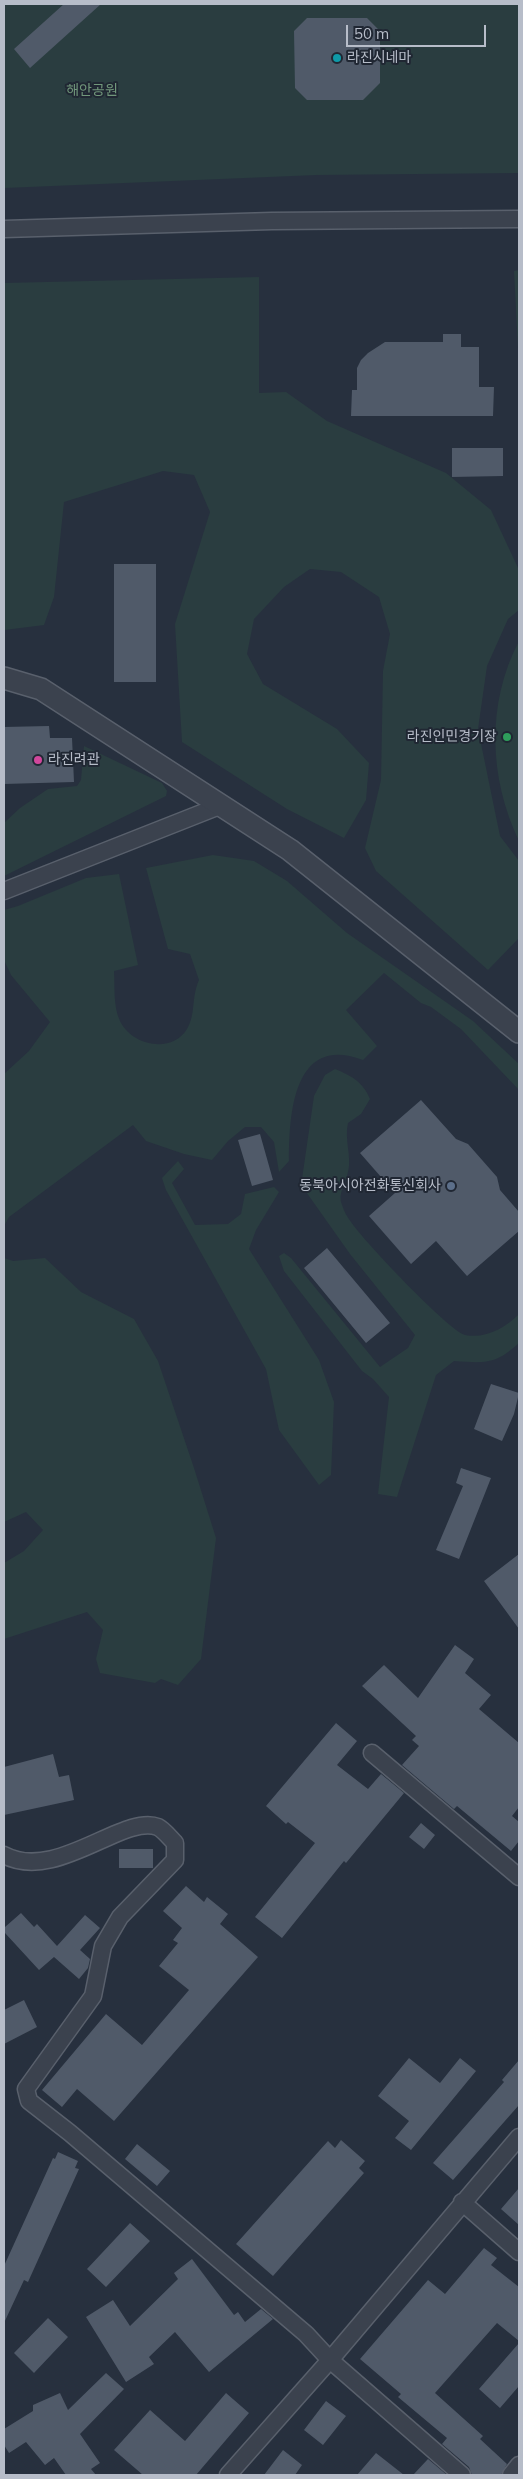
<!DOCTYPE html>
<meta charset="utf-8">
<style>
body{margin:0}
#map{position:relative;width:523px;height:2479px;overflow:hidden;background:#27303e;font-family:Mulish,sans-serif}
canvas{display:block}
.frame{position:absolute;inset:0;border:5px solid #b7bdc9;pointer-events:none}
.scale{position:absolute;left:346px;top:25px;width:140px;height:22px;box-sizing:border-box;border:2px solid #b7bdc9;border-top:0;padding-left:6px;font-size:15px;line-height:18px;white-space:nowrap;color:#b7bdc9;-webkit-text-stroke:4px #202733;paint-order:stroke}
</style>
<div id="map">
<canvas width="523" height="2479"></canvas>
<div class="frame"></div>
<div class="scale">50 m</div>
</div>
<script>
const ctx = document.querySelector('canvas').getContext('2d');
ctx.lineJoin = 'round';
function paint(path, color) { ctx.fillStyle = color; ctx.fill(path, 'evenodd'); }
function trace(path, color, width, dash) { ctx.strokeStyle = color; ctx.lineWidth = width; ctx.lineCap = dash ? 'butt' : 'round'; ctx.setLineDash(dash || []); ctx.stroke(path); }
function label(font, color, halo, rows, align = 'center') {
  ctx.font = font + ' Mulish,"Noto Sans KR",sans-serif'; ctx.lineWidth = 4; ctx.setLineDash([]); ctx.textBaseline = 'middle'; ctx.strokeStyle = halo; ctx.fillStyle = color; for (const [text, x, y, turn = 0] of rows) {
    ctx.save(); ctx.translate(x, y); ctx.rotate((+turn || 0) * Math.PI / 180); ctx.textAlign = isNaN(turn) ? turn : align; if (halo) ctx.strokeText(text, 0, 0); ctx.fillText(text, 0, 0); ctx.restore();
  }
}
paint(new Path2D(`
 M4 4H519V173L316 175 4 188Z
 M519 270V367L514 271Z
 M259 277V393L286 392 327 421 446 473 491 510 519 570V610L508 619 487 666 478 729 500 836 519 861V938L488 970 376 871 365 848 381 780 383 671 390 634 379 597 341 572 310 569 284 587 254 619 247 654 263 684 337 729 369 763 366 800 344 838 287 809 182 742 175 624 210 512 194 475 163 471 64 502 54 597 44 625 4 630V283Z
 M519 641V841C489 778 486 704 519 641Z
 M84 746 162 783 167 791 166 796 4 876V823L20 808 48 789 77 786 81 780Z
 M213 855 254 861 287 881 347 933 473 1021 519 1064V1090L461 1029 431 1007 421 1003 384 973 346 1010 377 1046 363 1060C293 1033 289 1115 289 1161L279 1172 274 1142 261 1127H245L228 1141 212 1160 184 1154 146 1141 133 1125 9 1217 4 1226V1074L29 1051 50 1022 11 975 4 960V910L18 906 86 878 119 874 138 965 114 971C115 988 113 1006 120 1021 132 1046 172 1054 187 1029 196 1014 191 998 199 980L190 954 168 949 146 868Z
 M335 1069C352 1076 363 1082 370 1099L361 1114 348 1123C344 1140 352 1156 348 1172 346 1183 337 1194 342 1205 344 1211 347 1217 351 1222 362 1239 449 1331 465 1335 486 1339 505 1328 519 1314V1343C495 1365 485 1363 454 1361L436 1375 397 1497 378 1494 389 1397 373 1379 362 1371 284 1271 279 1256 284 1253 291 1258 380 1367 408 1348 415 1335 350 1254 304 1189 302 1179 314 1096 325 1075Z
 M178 1161 184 1169 172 1183 195 1225 228 1224 241 1214 245 1194 274 1187 279 1192 256 1230 249 1249 319 1360 334 1402 331 1475 319 1485 279 1430 266 1369 166 1190 162 1178Z
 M4 1258 13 1261 45 1258 81 1292 134 1319 158 1361 194 1468 216 1538 201 1659 178 1685 161 1679 155 1683 100 1673 96 1659 103 1630 87 1612 4 1639V1563L24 1551 43 1530 26 1512 4 1522Z`), '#2a3d40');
paint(new Path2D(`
 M64 4H101L30 68 14 49Z
 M307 18H367L380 31V83L363 100H307L295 88 294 31Z
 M443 334H461V347H479V387H494L493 416H351L352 390H357V368L361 360 368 353 385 342H443Z
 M452 448H503V476L452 477Z
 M114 564H156V682H114Z
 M49 726 50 738H72L74 782 4 784V727Z
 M421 1100 456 1139 468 1144 497 1177 500 1190 519 1212V1231L467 1276 436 1241 411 1264 369 1216 395 1193 360 1153Z
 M260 1134 273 1180 252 1186 238 1140Z
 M327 1248 390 1323 366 1343 304 1268Z
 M491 1384 519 1393 514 1414 502 1441 474 1429Z
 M461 1468 491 1478 459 1559 436 1550 463 1486 456 1483Z
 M519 1554V1629L484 1581Z
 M455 1645 474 1659 465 1673 491 1695 479 1709 519 1743V1807L512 1816 519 1822V1841L511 1851 457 1806 454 1809 402 1765 419 1746 412 1740 416 1736 362 1686 384 1665 418 1698Z
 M336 1723 357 1741 337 1765 368 1789 381 1774 404 1793 346 1863 344 1861 282 1938 255 1917 315 1843 288 1822 286 1824 266 1806Z
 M53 1754 59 1777 69 1775 74 1800 4 1815V1767Z
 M421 1823 435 1835 424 1849 409 1837Z
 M119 1849H153V1868H119Z
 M186 1886 204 1902 207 1897 228 1914 220 1924 258 1957 114 2121 77 2089 62 2107 42 2090 106 2014 142 2045 189 1990 159 1966 178 1943 173 1940 182 1928 163 1911Z
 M21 1913 34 1927 37 1924 57 1946 85 1915 100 1928 80 1950 90 1959 88 1968 79 1979 54 1957 39 1970 5 1933V1927Z
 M24 2000 37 2027 4 2044V2010Z
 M409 2058 440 2083 460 2058 476 2071 411 2150 395 2138 409 2121 378 2096Z
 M519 2060V2105L453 2180 433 2163 504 2082 502 2080Z
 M341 2140 365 2161 359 2168 364 2173 273 2276 236 2244 328 2141 335 2148Z
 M137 2144 170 2171 157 2186 125 2159Z
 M58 2152 78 2161 75 2168 79 2169 28 2282 24 2280 4 2323V2266L53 2158 55 2159Z
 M519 2188V2225L501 2209Z
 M130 2223 150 2241 106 2287 87 2269Z
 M484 2248 497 2258 491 2265 519 2287V2341L497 2323 435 2393 483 2436 480 2439 507 2464 501 2475H472L469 2467 442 2444 447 2438 398 2397 401 2394 360 2359 428 2280 445 2294Z
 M192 2259 234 2315 238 2312 245 2322 261 2309 273 2319 209 2372 175 2332 149 2357 154 2364 126 2382 86 2317 113 2300 130 2326 178 2279 174 2273Z
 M48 2318 68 2337 34 2373 14 2353Z
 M519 2343V2386L500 2408 479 2389Z
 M106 2373 124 2389 80 2434 100 2463 91 2469 96 2475H66L54 2458 45 2465 26 2442 9 2453 4 2445V2429L33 2411V2405L60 2393 68 2410Z
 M226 2393 249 2413 196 2475H143L114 2450 150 2410 185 2441Z
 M326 2401 346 2416 323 2445 304 2430Z
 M283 2450 302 2465 295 2475H264Z
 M376 2453 404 2475H357Z
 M428 2459 447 2475H413Z`), '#505a69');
const minor = new Path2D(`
 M4 229 272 221 519 219
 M4 891 222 805
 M372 1753 519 1877
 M4 1855C56 1883 124 1813 158 1827 164 1830 170 1838 175 1843V1860L120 1917 103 1946 93 1996 26 2089 29 2101 70 2133 306 2334 330 2360 462 2475
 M462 2202 519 2252
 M228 2475 330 2360 519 2137
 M511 2475 519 2465`);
const tertiary = new Path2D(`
 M4 678 41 689 290 850 519 1032`);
trace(minor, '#59606c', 19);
trace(tertiary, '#59606c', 24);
trace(minor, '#3b424e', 16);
trace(tertiary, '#3b424e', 21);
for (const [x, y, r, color] of [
 [337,58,5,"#0f9aa8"],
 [507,737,5,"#2e9e5b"],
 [38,760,5,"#d1479c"],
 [451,1186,5,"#5c6f8a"]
]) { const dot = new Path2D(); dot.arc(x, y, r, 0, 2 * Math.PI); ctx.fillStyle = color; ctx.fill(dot); trace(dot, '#202733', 2); }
label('14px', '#b7bdc9', '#202733', [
 ["라진시네마",347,58],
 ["라진인민경기장",497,737,"right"],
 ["라진려관",48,760],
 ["동북아시아전화통신회사",441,1186,"right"]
], 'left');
label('14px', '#71977b', '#202733', [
 ["해안공원",92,91]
]);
</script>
